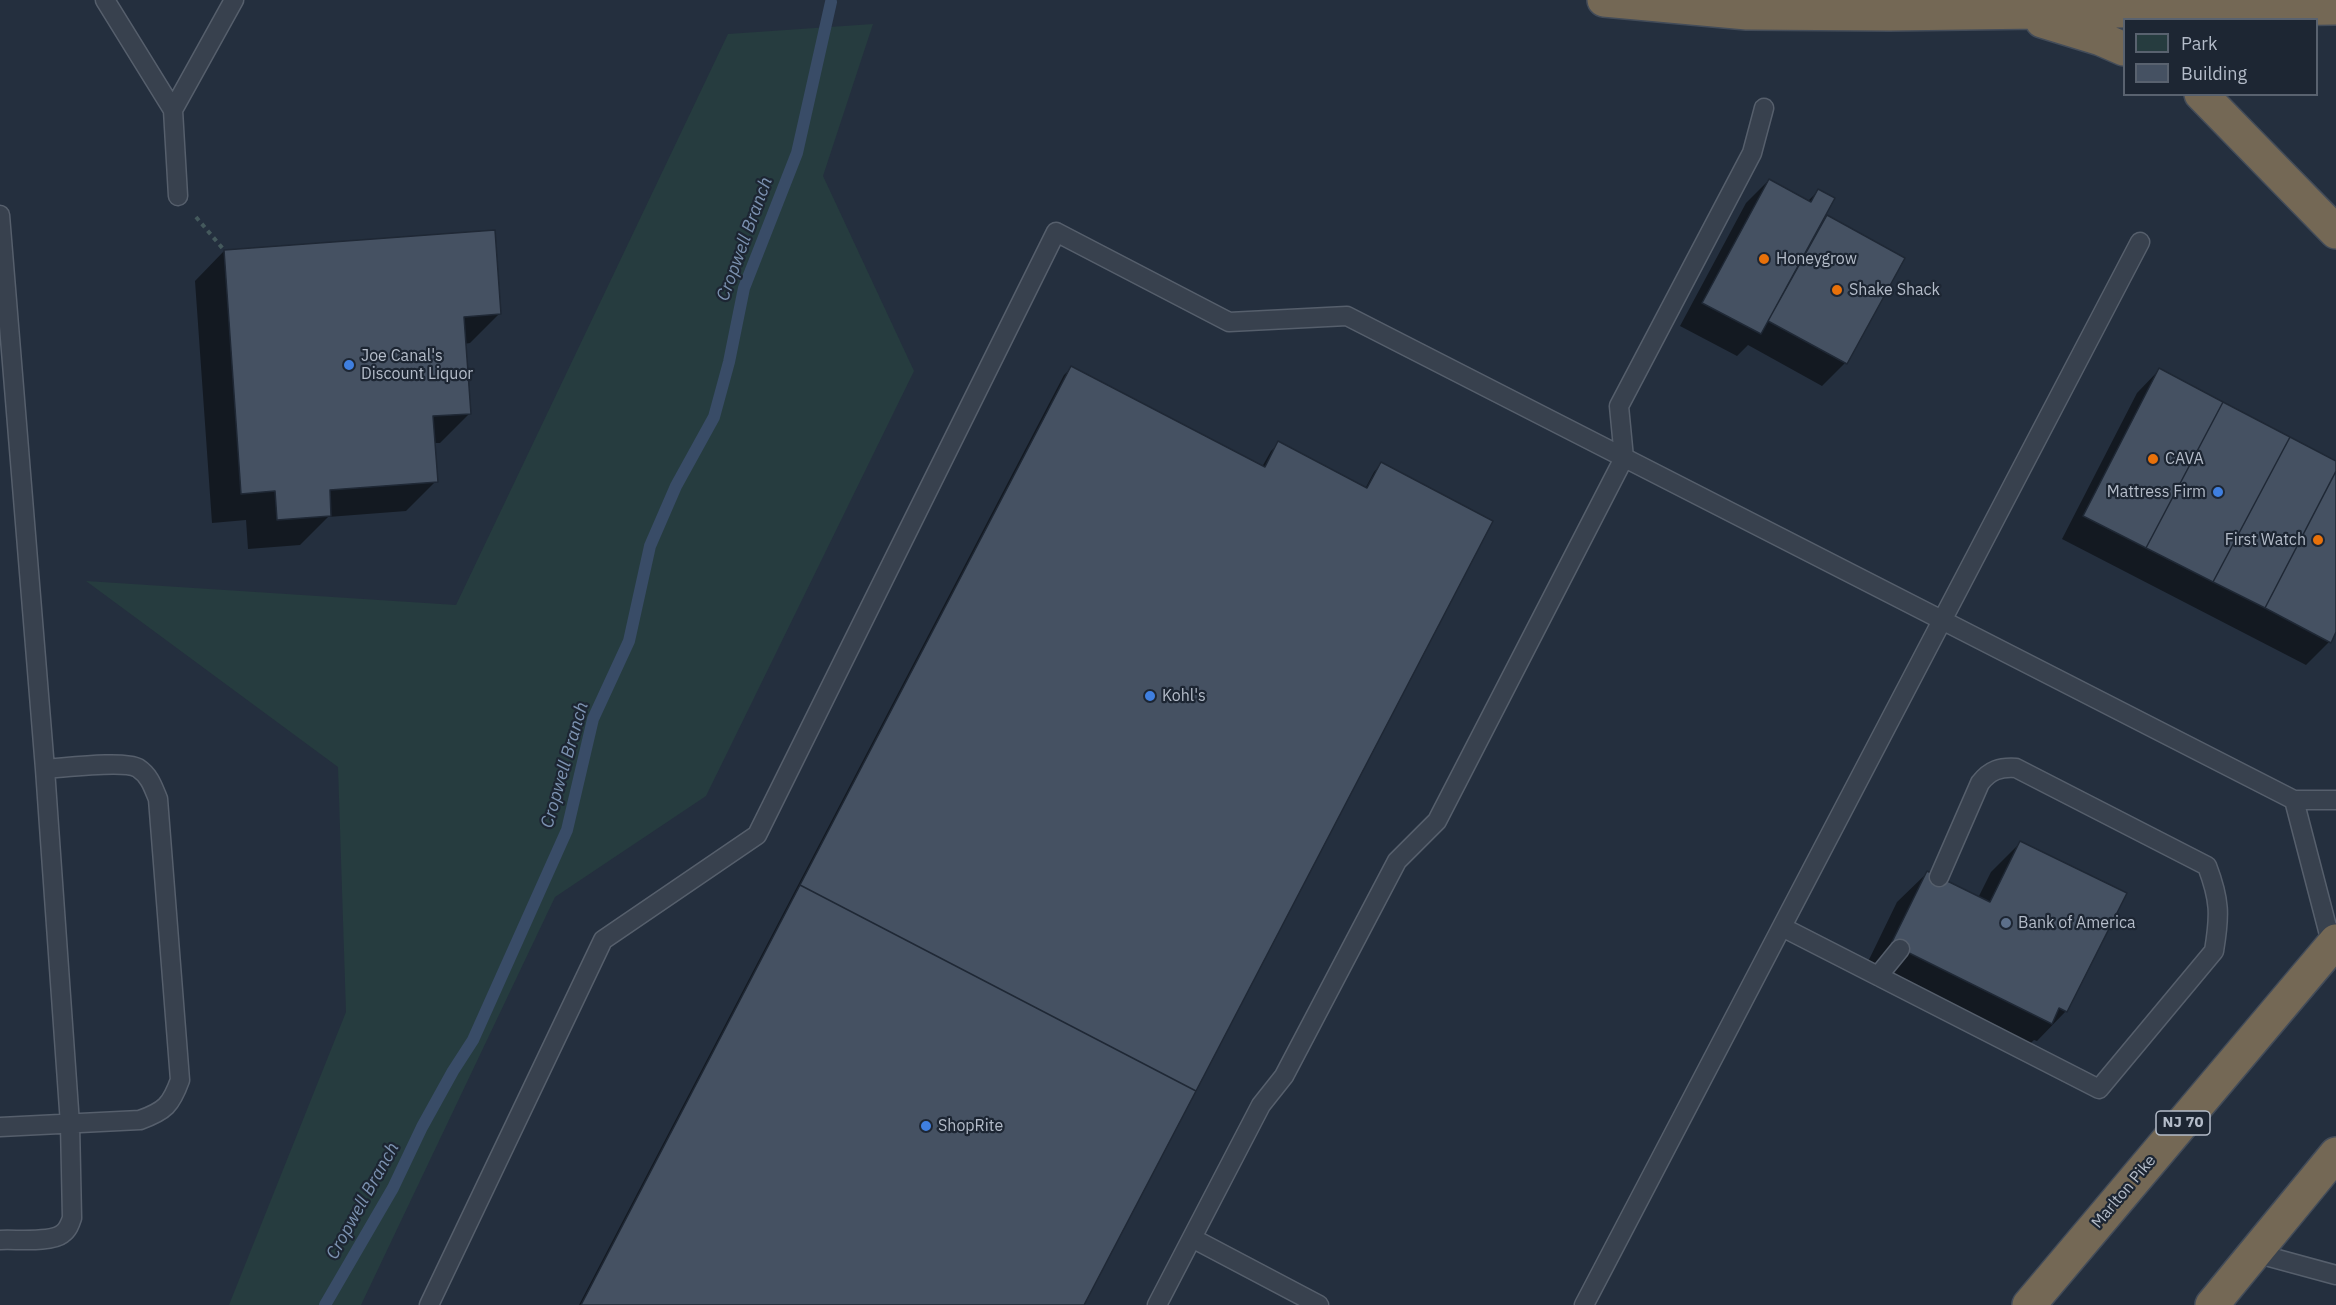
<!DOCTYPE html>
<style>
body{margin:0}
#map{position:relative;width:2336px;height:1305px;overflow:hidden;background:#242f3e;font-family:"IBM Plex Sans",sans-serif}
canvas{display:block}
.legend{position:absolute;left:2123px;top:18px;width:195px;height:78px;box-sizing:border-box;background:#1d2633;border:2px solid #59626f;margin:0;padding:8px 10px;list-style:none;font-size:18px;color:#b4bcc9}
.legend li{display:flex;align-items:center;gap:12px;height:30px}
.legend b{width:30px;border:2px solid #59626f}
</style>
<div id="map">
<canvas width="2336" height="1305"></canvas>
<ul class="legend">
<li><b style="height:16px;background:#263c3f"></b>Park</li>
<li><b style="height:16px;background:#455162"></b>Building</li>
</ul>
</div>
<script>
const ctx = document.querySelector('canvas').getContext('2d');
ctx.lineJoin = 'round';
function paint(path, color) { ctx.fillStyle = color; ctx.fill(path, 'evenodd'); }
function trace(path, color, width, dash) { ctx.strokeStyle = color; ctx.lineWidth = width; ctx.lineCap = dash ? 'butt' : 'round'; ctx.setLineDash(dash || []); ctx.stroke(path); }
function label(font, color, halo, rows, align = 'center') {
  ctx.font = font + ' "IBM Plex Sans",sans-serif'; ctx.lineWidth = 4.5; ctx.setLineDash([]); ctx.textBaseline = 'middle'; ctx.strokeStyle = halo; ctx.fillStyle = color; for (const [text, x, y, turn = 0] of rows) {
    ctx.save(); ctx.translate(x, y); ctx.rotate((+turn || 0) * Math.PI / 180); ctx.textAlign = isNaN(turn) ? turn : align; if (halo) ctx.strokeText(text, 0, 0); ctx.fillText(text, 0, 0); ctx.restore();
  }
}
paint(new Path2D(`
 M873 24 823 176 914 371 706 796 555 897 361 1305H229L346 1012 338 767 86 581 456 605 728 34Z`), '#263c3f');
paint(new Path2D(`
 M1769 180 1808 201 1818 191 1825 215 1903 259 1845 363 1822 386 1748 345 1737 356 1680 326 1746 203Z
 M224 251 499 314 470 343 464 344 469 414 440 443H433L436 481 406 511 328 517 300 545 248 549 246 520 212 523 195 281Z
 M1071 368 1262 467 1271 451 1279 443 1365 489 1374 472 1381 464 1083 1305H579L1064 375Z
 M2159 370 2336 463V629L2329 642 2306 665 2062 539 2137 393Z
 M2021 842 2066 1011 2037 1041 2034 1040 2021 1052 1862 974 1897 902 1927 873 1978 898 1991 872Z`), '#0007');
trace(new Path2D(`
 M325 1305 393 1188 422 1127 453 1071 473 1040 567 830 593 719 629 641 650 546 676 486 714 417 729 362 744 288 797 153 831 2`), '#394c67', 12);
const building = new Path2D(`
 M1769 179 1811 202 1818 189 1835 198 1761 334 1702 303Z
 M1827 215 1905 258 1847 364 1768 321Z
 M495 230 501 314 464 317 471 414 433 416 438 482 330 490 331 516 277 520 275 491 241 494 224 250Z
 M1071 366 1265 467 1278 441 1367 488 1381 462 1493 521 1196 1091 800 885Z
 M2159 368 2223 402 2146 548 2083 516Z
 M2223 402 2290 437 2213 582 2146 548Z
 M2290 437 2336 461V471L2265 608 2213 582Z
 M2336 471V632L2331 643 2265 608Z
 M2020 841 2127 893 2067 1012 2059 1008 2052 1024 1891 944 1927 871 1990 902Z
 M800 885 1196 1091 1084 1305H581Z`);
paint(building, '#455162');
trace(building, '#1f2835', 1.5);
const lane = new Path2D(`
 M105 0 173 110 234 0
 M173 110 178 196
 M0 215 45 769 70 1124 72 1218C70 1224 68 1230 62 1234 50 1243 16 1239 0 1240
 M1782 927 2099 1089 2214 951C2220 915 2220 900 2207 866L2016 768C2000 767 1990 770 1980 783L1939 877
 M2332 946 2294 800H2336
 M1878 976 1900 949
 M0 1127 140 1120C165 1111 171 1105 180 1080L158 799C153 787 150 776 138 768 123 760 64 768 45 769
 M1192 1238 1319 1305
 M2255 1253 2336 1275
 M429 1305 603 940 757 835 1056 232 1229 322 1347 316 2294 800
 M1157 1305 1261 1105 1284 1076 1397 861 1437 821 1624 458 1619 406 1752 153 1764 108
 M1584 1305 2140 242`);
const highway = new Path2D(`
 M1604 0 1747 13 1890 14 2336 8
 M2042 21 2101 39 2124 49
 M2201 94 2336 232
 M2029 1305 2336 941
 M2212 1305 2336 1154`);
trace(lane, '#565f6c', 21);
trace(highway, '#434c59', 36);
trace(new Path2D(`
 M196 217 224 250`), '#44595c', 4, [4.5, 4.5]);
trace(lane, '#38414e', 18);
trace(highway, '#746855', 33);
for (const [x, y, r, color] of [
 [1764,259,6,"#e8710a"],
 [1837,290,6,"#e8710a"],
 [349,365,6,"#3f7fe0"],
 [2153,459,6,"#e8710a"],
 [2218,492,6,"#3f7fe0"],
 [2318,540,6,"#e8710a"],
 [1150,696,6,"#3f7fe0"],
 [2006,923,6,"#5c6f8a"],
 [926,1126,6,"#3f7fe0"]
]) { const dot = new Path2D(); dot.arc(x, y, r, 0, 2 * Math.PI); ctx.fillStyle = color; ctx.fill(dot); trace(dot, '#1d2633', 2); }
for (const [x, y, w] of [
 [2183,1123,54]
]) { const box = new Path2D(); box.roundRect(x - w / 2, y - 12, w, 24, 4.5); ctx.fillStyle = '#1d2633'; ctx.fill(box); trace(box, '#b4bcc9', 1.5); }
label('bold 15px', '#b4bcc9', null, [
 ["NJ 70",2183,1123]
]);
label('16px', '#b4bcc9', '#1d2633', [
 ["Honeygrow",1776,259],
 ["Shake Shack",1849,290],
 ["Joe Canal's",361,356],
 ["Discount Liquor",361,374],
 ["CAVA",2165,459],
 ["Mattress Firm",2206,492,"right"],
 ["First Watch",2306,540,"right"],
 ["Kohl's",1162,696],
 ["Bank of America",2018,923],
 ["ShopRite",938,1126]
], 'left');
label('16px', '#b4bcc9', '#1d2633', [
 ["Marlton Pike",2124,1192,-50]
]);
label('italic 18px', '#7c92b1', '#1d2633', [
 ["Cropwell Branch",745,239,-70],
 ["Cropwell Branch",565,765,-74],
 ["Cropwell Branch",363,1201,-61]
]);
</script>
